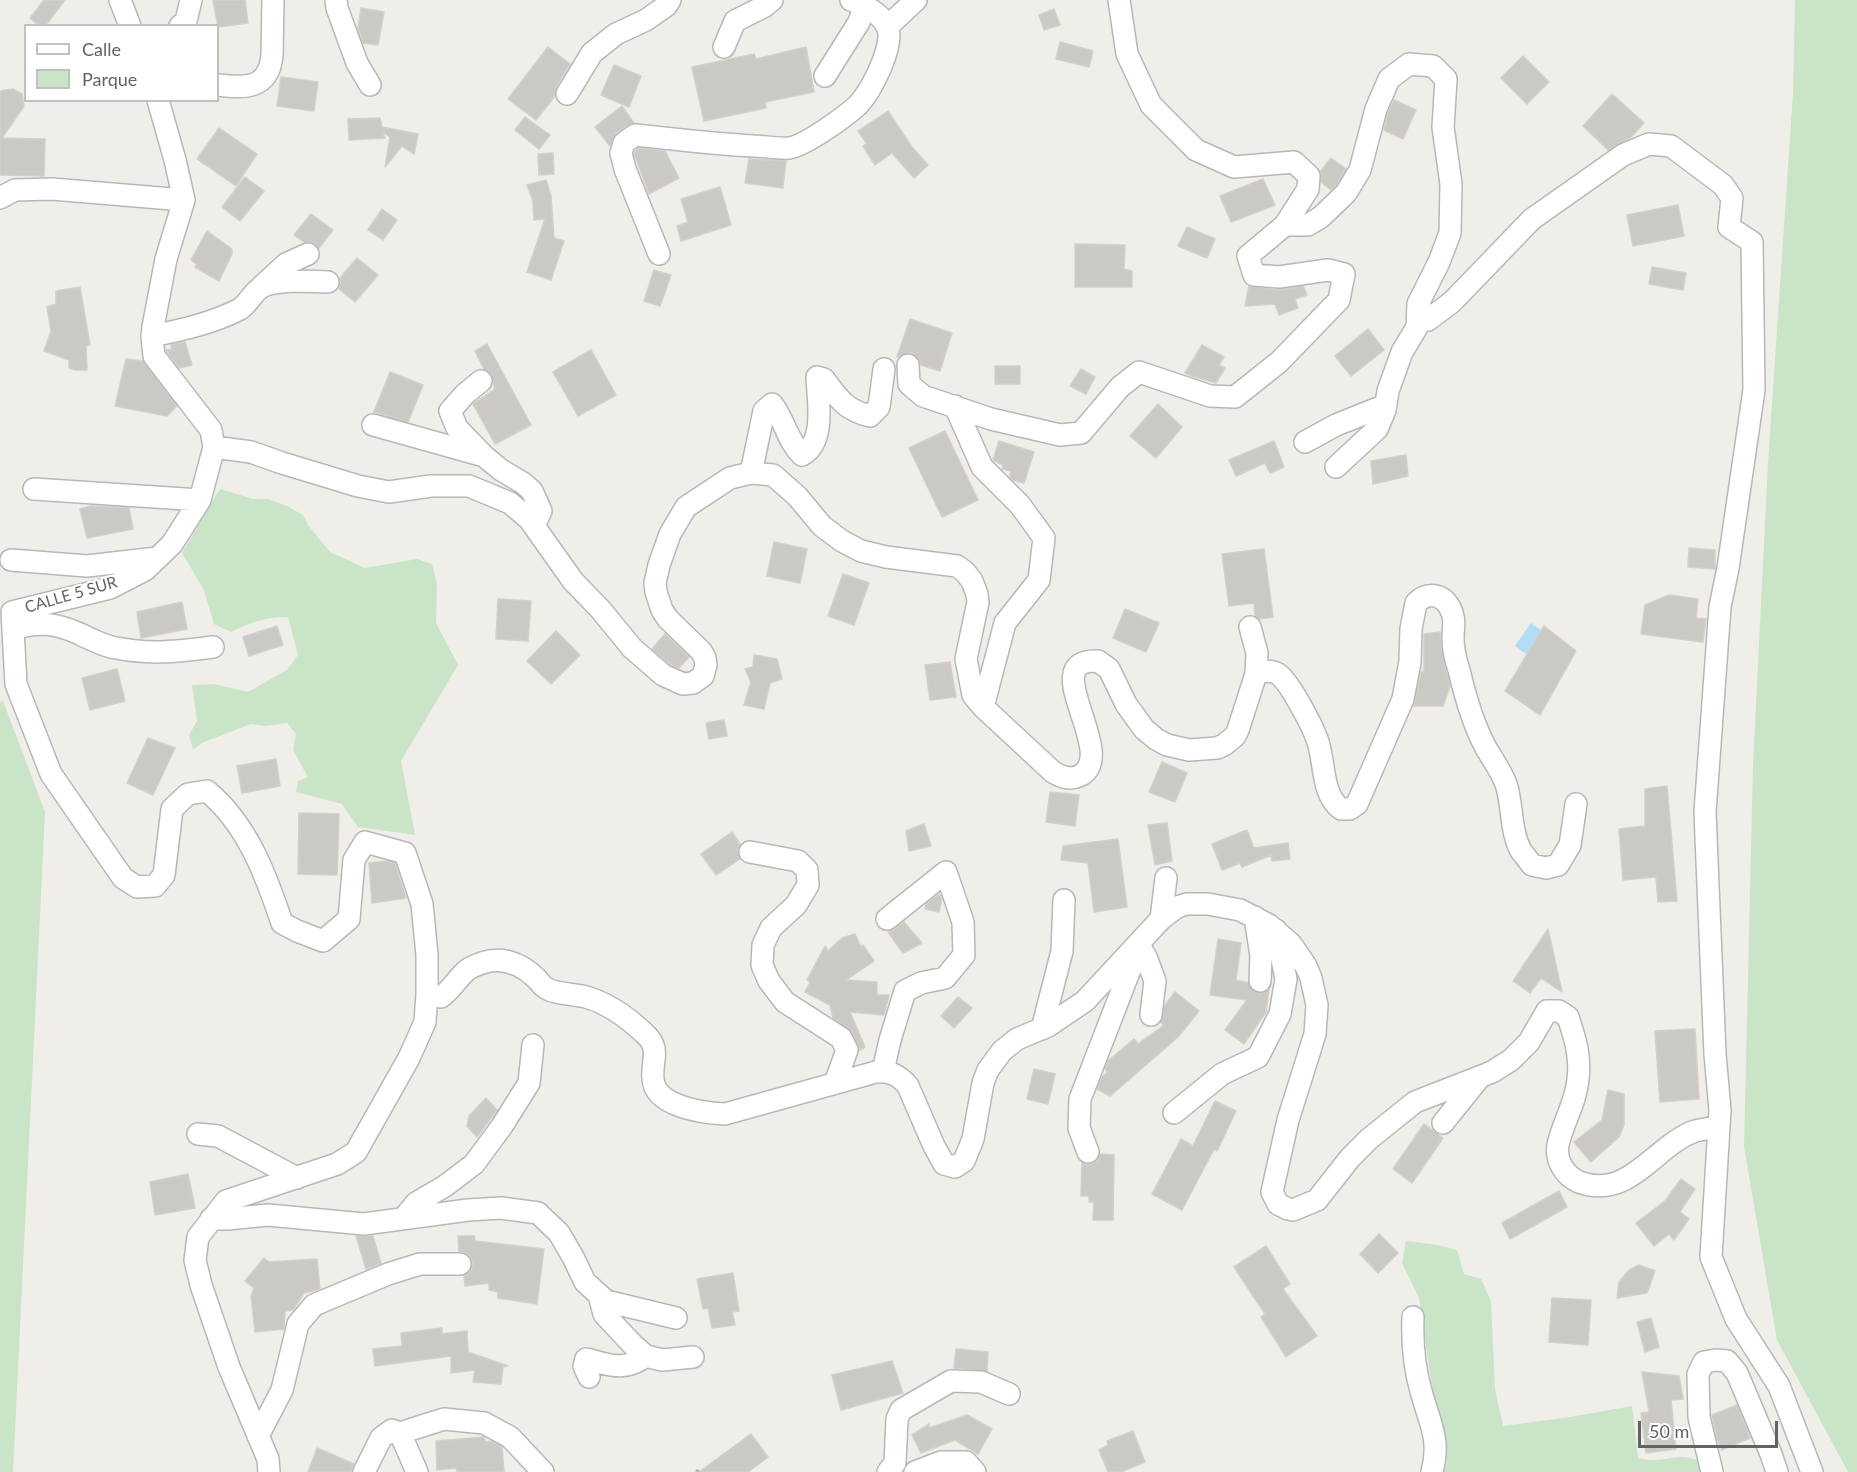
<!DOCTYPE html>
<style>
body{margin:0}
#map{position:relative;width:1857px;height:1472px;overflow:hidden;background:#f0eee9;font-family:Lato,sans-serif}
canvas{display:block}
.legend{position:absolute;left:24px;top:24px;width:195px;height:78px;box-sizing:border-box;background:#fff;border:2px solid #bfc1c2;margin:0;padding:8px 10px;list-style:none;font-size:18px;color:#606367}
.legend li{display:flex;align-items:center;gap:12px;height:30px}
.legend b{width:30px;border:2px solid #bfc1c2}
.scale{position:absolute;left:1638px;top:1421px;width:140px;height:27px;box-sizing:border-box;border:3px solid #606367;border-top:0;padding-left:8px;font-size:18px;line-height:21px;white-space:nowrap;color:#606367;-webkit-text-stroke:4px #fff;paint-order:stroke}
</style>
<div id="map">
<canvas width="1857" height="1472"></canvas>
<ul class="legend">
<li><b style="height:8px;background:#fff"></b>Calle</li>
<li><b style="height:16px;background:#cae4c8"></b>Parque</li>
</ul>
<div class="scale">50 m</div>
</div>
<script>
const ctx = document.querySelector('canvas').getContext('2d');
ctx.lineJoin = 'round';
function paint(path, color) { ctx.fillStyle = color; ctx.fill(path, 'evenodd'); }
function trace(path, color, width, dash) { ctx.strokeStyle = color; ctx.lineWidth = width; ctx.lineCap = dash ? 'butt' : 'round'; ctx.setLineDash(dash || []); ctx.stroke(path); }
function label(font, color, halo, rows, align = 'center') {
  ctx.font = font + ' Lato,sans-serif'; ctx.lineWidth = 4.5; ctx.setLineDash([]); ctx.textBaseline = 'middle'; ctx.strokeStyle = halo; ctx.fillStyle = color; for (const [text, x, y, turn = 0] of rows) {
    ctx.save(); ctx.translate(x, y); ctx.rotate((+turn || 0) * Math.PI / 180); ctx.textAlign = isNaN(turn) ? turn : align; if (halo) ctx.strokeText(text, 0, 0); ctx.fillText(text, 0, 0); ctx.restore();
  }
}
paint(new Path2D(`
 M1795 0H1857V1472H1848L1777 1340 1744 1147 1753 765 1768 463 1793 93Z
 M220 489 253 499H268L287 506 303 515 308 525 330 552 365 568 417 559 432 564 437 584 436 623 458 665 401 761 415 835 358 827 342 804 296 792 298 781 308 777 293 750 296 734 287 723 266 726 251 724 204 742 193 750 189 735 197 721 192 685 214 684 248 692 287 670 298 655 288 617C265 617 252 622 231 632L214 624 203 588 182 553C196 532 206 510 220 489Z
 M3 701 45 812 13 1472H0V702Z
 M1406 1241 1438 1245 1457 1250 1464 1274 1481 1279 1491 1301 1495 1389 1503 1426 1570 1417 1632 1406 1638 1458C1642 1459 1648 1460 1652 1460 1673 1460 1680 1452 1701 1462V1472H1443L1447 1463 1442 1421 1434 1400 1419 1298 1402 1263Z`), '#cae4c8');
paint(new Path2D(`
 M1531 623 1542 631 1527 655 1515 646Z`), '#b2ddf6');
const building = new Path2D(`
 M44 0H65L45 26H39L30 18Z
 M213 0H245L248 23 218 27Z
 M361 8 384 12 378 45 363 43 358 28Z
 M1054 9 1060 25 1044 30 1039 15Z
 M1060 42 1093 51 1089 67 1056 59Z
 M548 47 570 64 556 87 555 96 536 120 508 99Z
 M806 47 814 92 765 102 766 108 704 121 692 67 754 54 756 59Z
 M1523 56 1549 82 1527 104 1501 78Z
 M614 65 641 76 629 107 601 95Z
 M281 77 318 82 314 111 277 106Z
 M13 89 22 94 24 106 2 138 45 139 44 176 0 175V91Z
 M1612 94 1644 123 1630 138 1608 150 1583 126Z
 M1394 100 1416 110 1403 139 1384 130 1388 113Z
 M622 106 634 123 627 125 616 133 610 146 595 127Z
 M888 111 912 147 928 165 914 178 892 153 875 165 863 146 867 144 858 131Z
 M525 117 550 135 539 149 515 130Z
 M380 118 382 127 418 134 414 154 402 146 385 167 390 137 383 132 385 138 349 140 348 119Z
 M219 128 257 154 236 186 197 159Z
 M639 148 665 151 679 178 649 194 634 153Z
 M553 153 554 174 539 175 538 154Z
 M1331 158 1346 169 1336 185 1331 190 1321 182V171Z
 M749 159 786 161 783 188 745 183Z
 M245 177 264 191 240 221 222 207Z
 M1263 179 1275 205 1231 222 1220 196Z
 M546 180 551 196 554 238 564 241 551 280 527 272 545 219 534 220 533 201 527 185Z
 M720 187 731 225 681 241 677 226 688 222 681 199Z
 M1678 205 1684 236 1633 246 1627 215Z
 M382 209 397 220 383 240 368 230Z
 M311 214 333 230 319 248 315 243 310 241 304 242 294 235Z
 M1187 227 1215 239 1207 258 1178 246Z
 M207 231 232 249V254L219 281 195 267 197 264 191 260Z
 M1075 244 1125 245 1124 269 1132 271V287H1075Z
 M357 258 378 275 355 302 339 289 341 283 340 278Z
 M1652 267 1686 273 1683 290 1649 284Z
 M654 270 671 275 660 306 644 301Z
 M1249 286 1278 290 1303 286 1307 295 1295 299 1298 308 1279 315 1275 304 1245 306Z
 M80 287 90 345 86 346 87 370H75L69 368V360L44 351 51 331 47 307 56 304V291Z
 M910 319 952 333 940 371 921 365 918 358 913 353 907 352 897 357Z
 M1368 329 1384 350 1351 376 1335 356Z
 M185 342 192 365 179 368 166 350 172 349 171 345Z
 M487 344 531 425 495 444 473 404 495 389 491 373 484 369 475 351Z
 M1202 345 1224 357 1219 365 1225 368 1216 383 1192 376 1185 373Z
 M591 350 616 395 578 416 553 372Z
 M126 359 143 361 177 406 167 416 115 406Z
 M995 366H1020V384H995Z
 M1081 369 1095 377 1086 394 1070 386Z
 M390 372 423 385 408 422 374 412Z
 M1158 404 1182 427 1156 458 1130 436Z
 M945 431 978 500 942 517 909 448Z
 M999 441 1034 452 1024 483 1013 480 1010 477 1011 471 1002 469 1003 465 993 460Z
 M1274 441 1284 467 1270 473 1265 463 1236 476 1229 460Z
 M1406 455 1408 476 1373 484 1371 461Z
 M91 506 129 508 133 529 87 538 80 509Z
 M774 542 807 549 800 583 767 576Z
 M1689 548 1715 550V569L1688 567Z
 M1264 549 1273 617 1260 619 1255 616 1254 603 1229 606 1222 554Z
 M843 574 869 583 854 625 828 616Z
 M1669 595 1698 599 1696 618 1706 619 1703 642 1641 634 1645 605Z
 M498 599 531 601 528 641 496 639Z
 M182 602 187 629 141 638 137 612Z
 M1125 609 1159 623 1146 652 1113 638Z
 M277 626 283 645 249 656 243 637Z
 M1544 626 1576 651 1540 715 1505 691Z
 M556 631 580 655 551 684 527 661Z
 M1440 632 1442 652 1450 686 1443 706H1414L1421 672H1424V634Z
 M665 634 689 657 679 668 670 664 652 649Z
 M754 655 777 659 782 679 770 683 764 709 744 705 751 682 745 669 753 667Z
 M950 662 956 697 930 700 925 665Z
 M117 669 125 701 90 710 82 678Z
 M724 720 727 736 709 739 706 723Z
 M148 738 175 748 153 795 127 783Z
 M276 759 280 786 242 793 237 766Z
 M1162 762 1187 773 1175 802 1149 792Z
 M1667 786 1677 901 1658 902 1656 877 1623 880 1619 829 1645 826V789Z
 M1050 792 1079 795 1075 826 1046 822Z
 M299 813 339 814 337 875 298 874Z
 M1167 823 1172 861 1155 865 1148 825Z
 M924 824 931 846 909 851 906 831Z
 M1247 830 1254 848 1288 843 1290 859 1272 861 1271 855 1242 867 1240 863 1222 870 1212 844Z
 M732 832 740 844 737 850 740 859 716 875 701 854Z
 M1118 839 1127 907 1094 912 1088 863 1061 860 1063 846Z
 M387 861 395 863 406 898 372 903 369 863Z
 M938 895H940L942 899 939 912 925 909 926 904Z
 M904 922 922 943 903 953 888 932 895 929Z
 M1548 929 1562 992 1541 978 1530 993 1513 981Z
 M855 934 861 947 863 945 874 961 846 980 877 982V995H889L884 1015 850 1012 865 1047 860 1050 852 1032 833 1018 830 1005 805 992 810 982 807 980 825 946 828 951 842 938Z
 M1218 939 1241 943 1236 980 1248 983 1253 991 1259 994 1265 992 1269 989 1266 1012 1244 1044 1225 1030 1247 1000 1210 995Z
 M1175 992 1199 1011 1178 1037 1110 1096 1097 1089 1102 1077 1108 1072 1105 1069 1109 1060 1134 1039 1138 1044 1164 1025 1161 1023 1165 1005Z
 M958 997 972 1008 954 1028 941 1016Z
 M1695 1029 1699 1099 1660 1102 1655 1031Z
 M1034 1069 1055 1074 1048 1104 1027 1099Z
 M1608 1090 1624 1094V1125L1619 1137 1591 1162 1574 1142 1602 1120Z
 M486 1098 497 1110 477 1137 467 1126 469 1116Z
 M1215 1101 1236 1111 1217 1151 1214 1149 1182 1210 1152 1194 1181 1139 1193 1146Z
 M1424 1124 1443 1138 1412 1183 1393 1169Z
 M1100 1154 1114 1155 1113 1220H1093L1094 1202H1089V1196H1081L1082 1163 1086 1165 1093 1164 1098 1160Z
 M188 1174 195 1208 155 1215 150 1182Z
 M1681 1179 1695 1189 1680 1212 1689 1219 1674 1240 1669 1234 1654 1246 1636 1223 1665 1201Z
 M1559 1191 1567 1207 1510 1239 1502 1223Z
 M1379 1234 1398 1253 1378 1273 1360 1254Z
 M356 1236H373L381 1263 366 1269Z
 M458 1236H474L475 1241 544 1249 537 1304 498 1298V1292L489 1290V1283L465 1286 464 1276 471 1271 473 1263 471 1258 467 1253 459 1251Z
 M1266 1246 1290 1284 1283 1289 1317 1336 1286 1357 1261 1317 1265 1314 1234 1267Z
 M264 1258 269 1262 317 1259 320 1289 304 1293 293 1310 285 1311 284 1329 255 1332 251 1296 254 1288 245 1281Z
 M1639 1265 1655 1271 1647 1293 1617 1298 1619 1282 1629 1270Z
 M733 1273 739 1311 732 1312 735 1325 712 1328 708 1308 703 1309 697 1279Z
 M1552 1298 1591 1300 1588 1345 1549 1342Z
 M1651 1318 1659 1347 1645 1352 1637 1322Z
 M442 1328V1334L467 1331 468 1352 508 1366 503 1367 501 1384 473 1382 475 1370 451 1373V1356L375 1366 373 1349 402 1346 401 1333Z
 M956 1349 988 1352 987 1371 954 1368Z
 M892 1361 903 1393 841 1410 832 1375Z
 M1642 1372 1679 1376 1683 1399 1671 1400 1676 1449 1646 1453 1641 1413 1649 1412Z
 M1737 1405 1750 1438 1722 1450 1717 1438 1712 1415Z
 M967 1415 992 1429 978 1454 955 1440 921 1453 912 1435 929 1424V1428Z
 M1133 1431 1145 1462 1121 1472H1108L1099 1450 1108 1445 1107 1441Z
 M751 1434 768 1457 748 1472H699Z
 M484 1437 485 1442 491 1441 502 1447 504 1472H457L456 1468 437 1470 436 1441Z
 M317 1448 354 1464 351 1472H308Z`);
paint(building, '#cbc9c5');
trace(building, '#d4cfc7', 1.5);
const minor = new Path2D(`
 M120 0 130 26
 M336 0 337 8 357 63 370 85
 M1119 0 1127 54 1151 105 1196 150 1234 167 1294 162 1309 176 1308 189 1285 225H1308L1321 217 1346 193 1360 170 1376 109 1389 79 1409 64 1433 66 1446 79 1443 127 1451 184 1450 233 1439 262 1418 304 1428 320 1452 302 1532 219 1623 155 1649 144 1671 146 1723 185 1732 198 1729 227 1752 242 1754 390 1728 568 1720 607 1705 812 1715 1054 1720 1110 1711 1257 1736 1319 1779 1386 1812 1472
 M180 26 186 21 191 0
 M887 27 916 0
 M724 47 735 21 765 6 772 0
 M825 76 859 22 865 5
 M218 85C244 88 269 90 272 55L273 0
 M567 94 592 53 616 34 646 20 666 6 670 0
 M158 100 175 160 184 200 166 259 153 327 152 336 154 356 211 430 214 447 200 500 172 544 145 570 110 588 12 612 16 684 51 774 123 878 137 887 155 886 164 875 172 809 188 794 207 791C247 824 266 875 282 923L297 931 323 941 349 919 354 860 365 842 405 853 422 904 427 955V994L425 1022 409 1058 356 1152 337 1164 226 1201 198 1237 195 1260 201 1285 229 1367 268 1459 269 1472
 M0 198 15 190 52 189 184 200
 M659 254 625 169 621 153 624 143 635 135C674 139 713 144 753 146 764 146 777 149 789 148 805 146 846 116 858 105 871 91 896 44 887 26 879 12 865 5 851 0
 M261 287 286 264 308 254
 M152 336C182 330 213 323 240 309 248 304 252 294 259 289 271 279 312 281 328 282
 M908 365 909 384 923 396 991 419 1060 435 1081 433 1120 387 1139 372 1210 396 1235 397 1279 362 1339 300 1344 274 1328 270 1279 277 1254 275 1248 256 1285 225
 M481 381 465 394 450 411 457 428 484 456 501 470 523 483 532 491 541 511 534 526
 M955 406 982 467 1020 505 1044 538 1039 580 1005 623 983 707
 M373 425 484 456
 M1305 442 1336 425 1386 405
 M214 447 251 452 282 463 358 486 389 492 431 486H469L510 503 529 519 573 581 601 610 632 648 663 675 683 684 693 683 703 676 706 665 705 658 701 651 668 619 662 610 656 592 655 583 659 565 670 534 686 507 730 478 751 473 773 475 797 496 822 526 842 541 861 551 886 557 957 566 965 572 972 581 977 594 978 602 966 659 973 695 983 707 1053 772C1061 777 1070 780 1079 776 1122 756 1033 658 1098 661L1109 669 1126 704 1144 729 1156 739 1167 745 1189 750 1217 748 1224 745 1235 736 1238 730 1256 674C1263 671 1271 670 1278 674 1289 681 1312 725 1317 739 1325 759 1321 795 1341 809H1350L1357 804 1403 699 1410 662 1411 629 1416 603C1427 592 1442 593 1450 608 1456 619 1453 627 1453 638 1453 648 1456 661 1459 670 1465 696 1473 724 1486 748 1493 760 1501 771 1506 784 1513 805 1510 831 1521 851 1525 856 1529 861 1532 865L1546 868 1558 865 1570 845 1576 804
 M1336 467 1377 429 1385 410 1388 391 1402 352 1417 327 1418 304
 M751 473 764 411 772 404C785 420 787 441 802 455 826 442 818 401 817 377L824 379C839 399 845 410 870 416L879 407 884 369
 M34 489 200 500
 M11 560 87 566 157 558
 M1250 627 1257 653 1256 674
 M13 629C39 621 56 623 80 634 90 639 100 644 111 647 149 655 175 652 213 647
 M750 852 798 861 807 870 808 885 796 905 771 928 763 945 762 965 769 981 785 1002 841 1038 847 1050 835 1083
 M1255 917 1261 956 1260 981
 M1161 919 1166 878
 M1138 944 1146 957 1155 981 1151 1015
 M427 994 441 997C451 990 457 979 466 971 470 967 477 965 482 963 503 956 521 964 536 978 539 981 542 986 546 988 554 994 575 994 586 997 607 1003 628 1018 644 1033 662 1049 651 1060 653 1079 655 1107 704 1113 725 1114L876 1072C890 1071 899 1075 908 1086L934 1146 944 1164 955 1167 964 1161 973 1139 983 1083 988 1070 1002 1051 1017 1039 1048 1026 1085 1001 1161 919 1177 907 1187 904H1208L1240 910 1269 925 1291 944 1306 966 1311 978 1317 1005 1315 1034 1288 1120 1272 1192 1278 1204 1288 1209 1293 1210 1317 1200 1350 1158 1369 1139 1415 1102 1492 1072 1511 1060 1529 1042 1547 1011H1559L1568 1017C1575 1038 1581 1057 1578 1079 1576 1103 1563 1122 1558 1145 1555 1160 1565 1176 1579 1182 1629 1201 1655 1145 1695 1131 1702 1129 1711 1128 1718 1127
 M1042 1029 1062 951 1064 900
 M883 1071 890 1040 905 991 921 983 945 978 964 955 963 922 946 872 887 919
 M1174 1113 1222 1074 1258 1057 1280 1014 1286 979 1276 930
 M1443 1123 1480 1077
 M198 1134 218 1136 297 1178
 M1088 1152 1079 1128 1080 1099 1131 967 1129 954
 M211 1219H227L268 1215 364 1224 468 1210 501 1208 538 1213 559 1233 573 1257 585 1282 606 1301 676 1318
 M403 1219 416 1203 445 1186 474 1164 502 1126 529 1083 533 1045
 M599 1295 604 1314 633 1345 646 1356 662 1360 693 1357
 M1413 1317C1412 1343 1414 1367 1421 1391 1429 1422 1441 1439 1432 1472
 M589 1377 584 1366 586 1359C611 1365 624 1372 646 1356
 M400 1433 444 1419 484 1423 510 1437 543 1472
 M258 1436 282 1390 298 1324 314 1305 388 1274 420 1264H460
 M364 1472 381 1438 392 1430 400 1433 417 1472
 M888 1472 895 1463 897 1419 901 1410 951 1381 981 1382 1009 1394
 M915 1472 941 1462H966L975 1472
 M1712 1472 1699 1417 1698 1374 1704 1362 1716 1360 1727 1361 1737 1373 1771 1454 1777 1472`);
trace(minor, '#b5b8bb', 24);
trace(new Path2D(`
 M696 1470 699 1472`), '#a2c5aa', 3, [6, 3]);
trace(minor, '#fff', 21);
label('16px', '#606367', '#fff', [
 ["CALLE 5 SUR",71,595,-16]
]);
</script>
